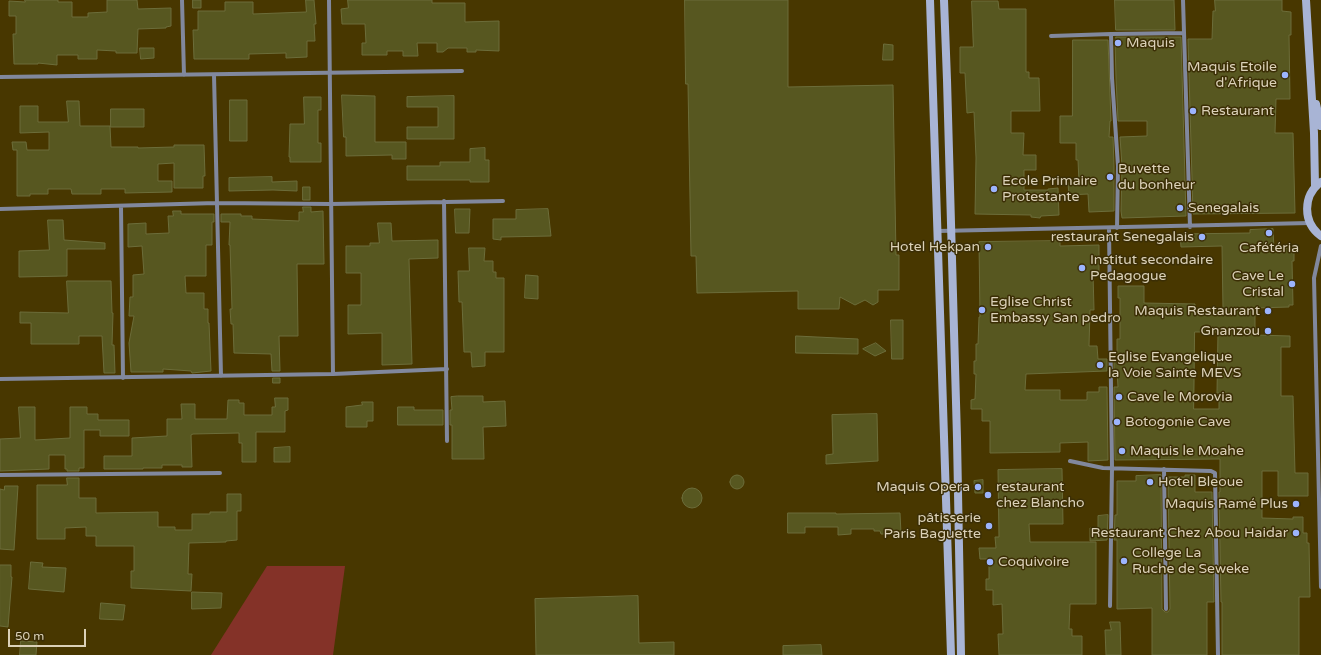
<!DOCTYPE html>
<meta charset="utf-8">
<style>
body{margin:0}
#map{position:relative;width:1321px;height:655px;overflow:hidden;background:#483700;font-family:"Varela Round",sans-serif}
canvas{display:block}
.scale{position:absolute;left:8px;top:629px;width:78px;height:18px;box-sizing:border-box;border:2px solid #dbd1b8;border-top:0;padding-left:5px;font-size:12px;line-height:14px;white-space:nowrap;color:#dbd1b8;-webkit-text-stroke:3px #3b2e05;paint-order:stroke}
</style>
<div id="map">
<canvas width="1321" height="655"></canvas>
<div class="scale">50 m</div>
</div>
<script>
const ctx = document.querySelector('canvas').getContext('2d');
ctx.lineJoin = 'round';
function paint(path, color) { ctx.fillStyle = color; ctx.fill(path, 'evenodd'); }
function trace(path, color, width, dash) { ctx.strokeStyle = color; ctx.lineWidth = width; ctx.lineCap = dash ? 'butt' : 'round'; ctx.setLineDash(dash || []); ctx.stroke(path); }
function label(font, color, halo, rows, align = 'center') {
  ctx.font = font + ' "Varela Round",sans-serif'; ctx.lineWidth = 3; ctx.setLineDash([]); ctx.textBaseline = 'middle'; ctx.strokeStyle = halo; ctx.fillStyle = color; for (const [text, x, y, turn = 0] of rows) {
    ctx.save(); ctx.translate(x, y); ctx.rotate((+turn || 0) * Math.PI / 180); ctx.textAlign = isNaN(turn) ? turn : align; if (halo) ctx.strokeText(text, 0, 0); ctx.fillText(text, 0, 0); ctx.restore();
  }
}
paint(new Path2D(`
 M267 566H345L333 655H211Z`), '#843228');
const building = new Path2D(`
 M25 0H58V2H72V17H88V13L107 12V0H137L138 9 171 8V26L166 27V28L138 29 137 53H116V51L97 50V59H78V55H57V65L38 63V64H14L13 34H16V16H9V1L25 2Z
 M193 0H201V8H193Z
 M306 0H314L316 24H314L315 41H307V57L286 58V53L249 54V59H194L193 30H198V11H225V2H253V14L306 12Z
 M348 0H432V3H465V22L499 21V51L476 50V52H467V48H448L443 52H437V43H417L418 56H403V51H387V55H362V43H366L365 24H342L341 9 348 8Z
 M685 0H788V87L893 85 896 255H899V290H878V302L873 305 865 300 855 305 840 297 839 309H798V291L697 293 696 256H691L688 84H686Z
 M1115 0H1174L1175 30H1116Z
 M1215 0H1282V11L1291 12V35H1289L1290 99H1276L1275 133H1293L1295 213 1193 214 1188 39H1212L1213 11H1215Z
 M972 1H998L999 9H1026V72H1029V78H1039L1040 111H1011V133H1024L1023 155H1036V170H1024V190H1048V189L1058 188 1059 215 1041 216 1040 218 1031 217V215L975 214 976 158 974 112 967 113 965 73H960V47H973Z
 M1116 37H1181L1186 216 1122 218 1121 211 1122 166 1120 137 1147 136V121H1118L1116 78 1115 40H1116Z
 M1073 40H1108L1111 121H1110L1109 137H1113L1114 166V211L1089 212 1088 194 1069 195 1068 183H1079L1078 160H1076V143H1060V116H1072Z
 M884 44 893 45V60H883Z
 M140 48H154V58L141 59Z
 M342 95 375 96V142H406V159H392V155L346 156V137H344Z
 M454 96V139H407V127H438V107H407V97Z
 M304 97H321V110H318V143H321V162H290V157H289L290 124H304Z
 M230 100H247V141H230Z
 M67 101H79L80 126H110L111 147H138V148L174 147V145H204L205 176H203V188H174V163L158 164V181H172V192L125 193V189H101V194H72L71 189H48V194H30V196H17V150H13L12 142H26L27 150H49V132L20 133V106H38V122H68Z
 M111 109H144V127H111Z
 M485 148V160H489V182H470V180H407V166H440V162H470V149Z
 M272 177V182L297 181V191L273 190 229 191V178Z
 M303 187H310V200H303Z
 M303 207H311V212L323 211 324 264H297L298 336H279L280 371H272L271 354 234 353 233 324H231L230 309H232L230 245H229L230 222H221V214H241V216H252V219L299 221V212H303Z
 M455 209H470L469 233H456Z
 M548 209 551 236 501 237V240L493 239V219H516V210Z
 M173 211H181V214H214V222H212V245H206V276H185L186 293H204V309H208V323H209L211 371 192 373 191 371 163 369V372H131L129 343 134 316H129L130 297H133V275L144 274 142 246 128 247V224L146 223V234L169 233 168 216H173Z
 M48 220H63L64 240 105 243V249H67V276L19 277V251L49 250Z
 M378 223H391L392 241 438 240V258L409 259 412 364 382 365V333L348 334V305H361V273H346V246H370V243H379Z
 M1273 229 1274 249 1294 248V261H1292L1293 305H1289V307L1255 308V335L1290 336V347H1281V396H1293L1295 473H1308V496H1278V471H1262V518L1293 519V517H1303V533H1307V543H1309L1310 597H1299V655H1222V602H1221L1219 492H1220V459L1115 460 1114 387H1118L1117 371H1114V358H1117V339H1120V298H1118V286H1144V303L1195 304V309H1223L1222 246 1181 247 1180 234 1250 233V230ZM1195 332H1218L1217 393H1219V409H1194Z
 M1060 241V246L1099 245V273H1093L1094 310H1090L1089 346H1097L1098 359H1107V371L1026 374 1025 390H1060V400H1087V392H1099V387H1107L1108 460 1088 461V442L1060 443V452L990 453V421H982V409H971V400L975 399 976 374H974V361H976V344H978L979 317H980L979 242Z
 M469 248H485L484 261H493V272H496V278H504V352H485V366L472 367 471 352H464L462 302H459L458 271H469Z
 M526 275 538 276V299L525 298Z
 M67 281H111L112 313H113L112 345H114L115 373H104L102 336H79V344H31V323H20V312L68 313Z
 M891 320H903V359H892Z
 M796 336 858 339V354L796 353Z
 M876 343 886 351 875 356 863 349Z
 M273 378H280V383H273Z
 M458 396H483V402L505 401 506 426 483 427 484 459H452V425H450V410H452L451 397Z
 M275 398H288V410L285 411V432H256V462H242V443H239V433L193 434 191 435 192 467H182V465H162V468H143V469H104V456H132V438L167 436V419H182L181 404H195V419H227L228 400H239V403H244V415H272V407H275Z
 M362 402H373V421H367V427H346V407L362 405Z
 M19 407H35V440L70 438V407H87V414H98V420H129V436H100V430H84V468H79V471H67V469H65V455H49V469L0 471V439L20 438Z
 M398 407H414V410H443V425H398Z
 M877 414 878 461 826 464V455L833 454 832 415Z
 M290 447V462H274V448Z
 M1062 469 1063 524H1029L1030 542H1096V604H1070L1069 629H1072V636H1082V655H999L998 634H1003L1002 604 993 605V590H986V579H989V559H980L979 548H996L995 537H999L998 470Z
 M1161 475 1162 609 1165 612H1168L1170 609 1168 477H1185V475H1195V492H1212L1214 602H1207V655H1152V608L1117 609V540H1114L1115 515H1117V481H1136V476Z
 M730 482a7 7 0 1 1 14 0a7 7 0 1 1-14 0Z
 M67 478H79V498H96V513L158 512V527H175V530H192V514H210V512H227V494H241V511H237V540L226 541V542L189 543 188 574H192L191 591 131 588V571H134V546H96V536H86V527L65 528V539H37V485H67Z
 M983 480V493H975L974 481Z
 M5 486H18L14 550 0 549V489L4 490Z
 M682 498a10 10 0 1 1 20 0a10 10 0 1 1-20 0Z
 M788 513H836V514L900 513 901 534H881L880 531H874V529H851V534L838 535V527H805V533H788Z
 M1108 515 1107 540 1090 541V528H1098V516Z
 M31 562 43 563 42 567 66 568 64 592 29 589Z
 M0 565H11V577H12L8 627 0 626Z
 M192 592 222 593 221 608 192 609Z
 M638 596 639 643 674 642V655H536L535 599Z
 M101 603 125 605 123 620 100 619Z
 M1110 622H1120L1121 655H1106L1105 630H1111Z
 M21 641 37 642 36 655H20Z
 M821 645 822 655H783V646Z`);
paint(building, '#575720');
trace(building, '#6c6d3a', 1);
trace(new Path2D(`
 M182 0 184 75
 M329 0 333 374
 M1183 0 1190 227
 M1111 34 1112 78 1118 166 1117 228
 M1051 36 1111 34 1184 33
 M214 75 221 376
 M0 77 462 71
 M444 201 447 441
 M121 207 123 378
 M0 209 216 203 331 204 503 201
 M1109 228 1112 468 1110 606
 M938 231 1310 223
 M1321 246 1314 278 1321 587
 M0 379 333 374 447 369
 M1070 461 1103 468 1211 471 1215 473 1218 655
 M1164 469 1166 609
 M0 475 220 473`), '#81889d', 4);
trace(new Path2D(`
 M930 0 951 655
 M944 0 947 80 957 438 961 655
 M1306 0 1314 133 1315 186
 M1316 104 1321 126
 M1321 182C1303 195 1302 222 1321 236`), '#a8b4d5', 8);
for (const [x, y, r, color] of [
 [1118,43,4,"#9cb4fd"],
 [1285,75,4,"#9cb4fd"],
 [1193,111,4,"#9cb4fd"],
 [1110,177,4,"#9cb4fd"],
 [994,189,4,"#9cb4fd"],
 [1180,208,4,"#9cb4fd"],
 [1269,233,4,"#9cb4fd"],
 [1202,237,4,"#9cb4fd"],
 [988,247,4,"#9cb4fd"],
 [1082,268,4,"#9cb4fd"],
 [1292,284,4,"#9cb4fd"],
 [982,310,4,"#9cb4fd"],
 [1268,311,4,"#9cb4fd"],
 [1268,331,4,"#9cb4fd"],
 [1100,365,4,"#9cb4fd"],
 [1119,397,4,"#9cb4fd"],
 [1117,422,4,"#9cb4fd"],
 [1122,451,4,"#9cb4fd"],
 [1150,482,4,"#9cb4fd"],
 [978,487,4,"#9cb4fd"],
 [988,495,4,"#9cb4fd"],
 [1296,504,4,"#9cb4fd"],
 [989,526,4,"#9cb4fd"],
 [1296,533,4,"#9cb4fd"],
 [1124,561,4,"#9cb4fd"],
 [990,562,4,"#9cb4fd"]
]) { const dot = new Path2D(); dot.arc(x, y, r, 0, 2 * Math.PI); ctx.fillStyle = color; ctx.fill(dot); trace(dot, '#3b2e05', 1.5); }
label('14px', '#dbd1b8', '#3b2e05', [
 ["Maquis",1126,43],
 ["Maquis Etoile",1277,67,"right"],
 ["d'Afrique",1277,83,"right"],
 ["Restaurant",1201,111],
 ["Buvette",1118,169],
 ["du bonheur",1118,185],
 ["Ecole Primaire",1002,181],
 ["Protestante",1002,197],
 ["Senegalais",1188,208],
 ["restaurant Senegalais",1194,237,"right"],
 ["Hotel Hekpan",980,247,"right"],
 ["Cafétéria",1269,248,"center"],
 ["Institut secondaire",1090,260],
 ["Pedagogue",1090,276],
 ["Cave Le",1284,276,"right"],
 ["Cristal",1284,292,"right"],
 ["Eglise Christ",990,302],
 ["Embassy San pedro",990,318],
 ["Maquis Restaurant",1260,311,"right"],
 ["Gnanzou",1260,331,"right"],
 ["Eglise Evangelique",1108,357],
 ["la Voie Sainte MEVS",1108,373],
 ["Cave le Morovia",1127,397],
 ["Botogonie Cave",1125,422],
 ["Maquis le Moahe",1130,451],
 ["Hotel Bleoue",1158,482],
 ["Maquis Opera",970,487,"right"],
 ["restaurant",996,487],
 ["chez Blancho",996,503],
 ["Maquis Ramé Plus",1288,504,"right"],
 ["pâtisserie",981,518,"right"],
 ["Paris Baguette",981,534,"right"],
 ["Restaurant Chez Abou Haidar",1288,533,"right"],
 ["College La",1132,553],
 ["Ruche de Seweke",1132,569],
 ["Coquivoire",998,562]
], 'left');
</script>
